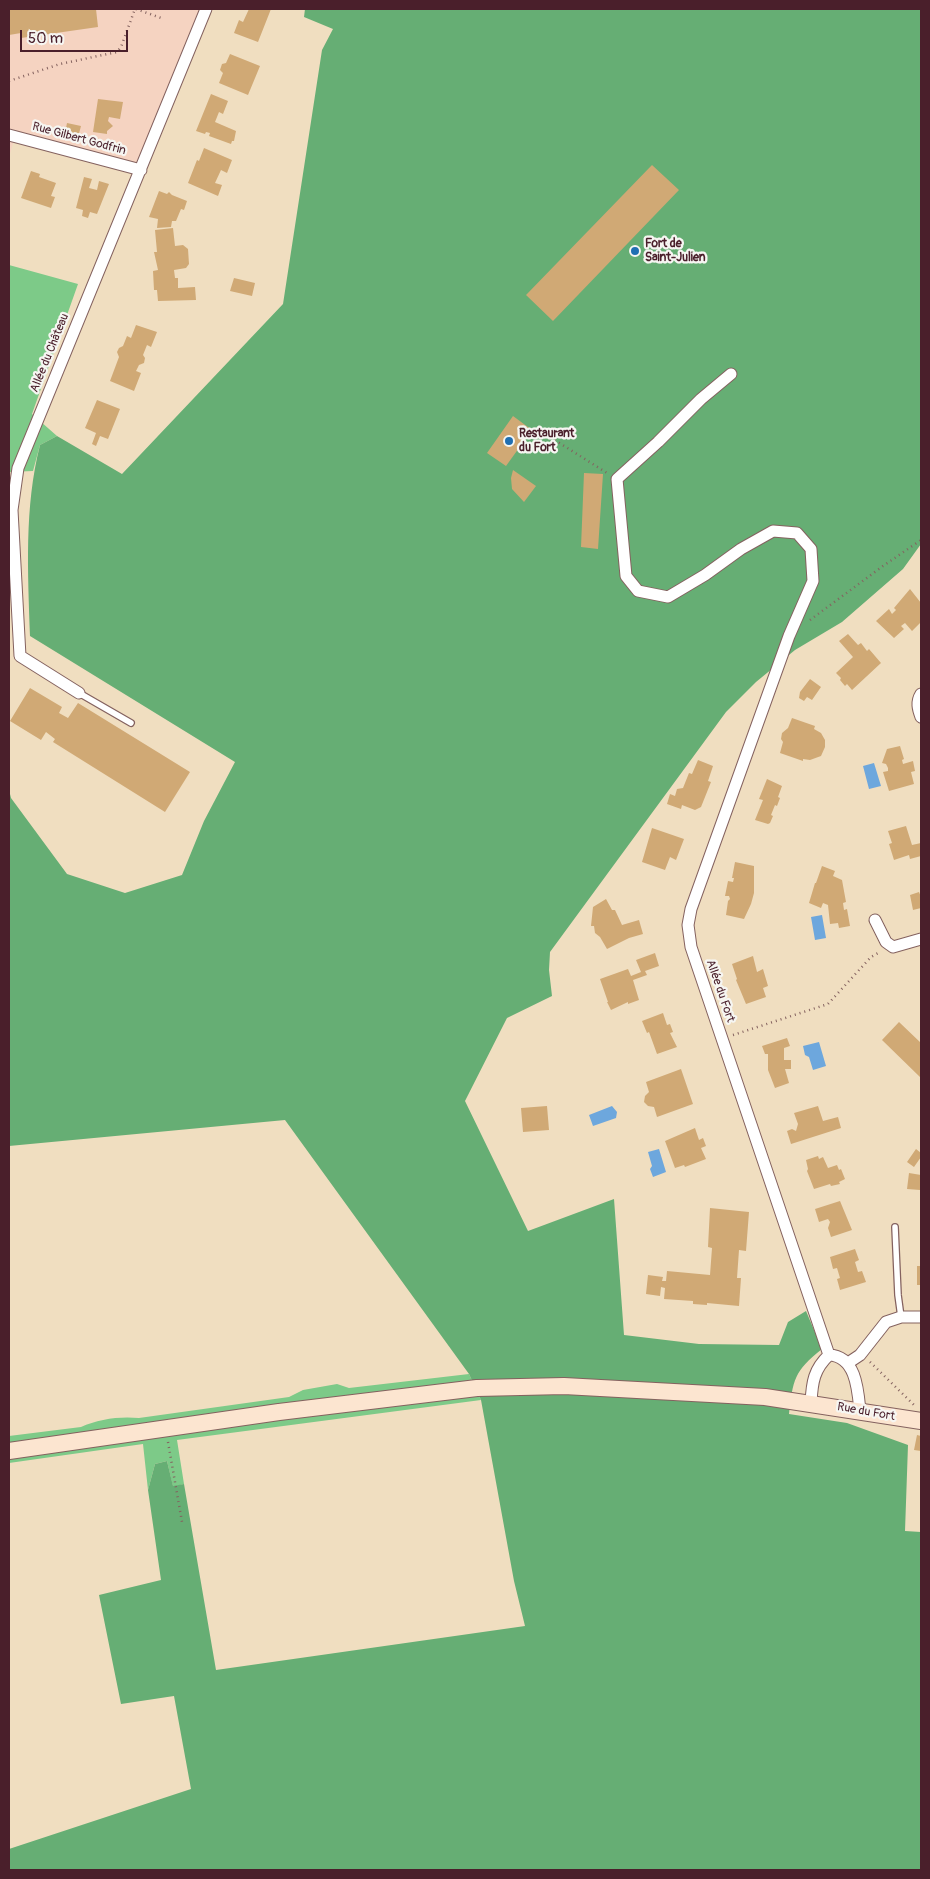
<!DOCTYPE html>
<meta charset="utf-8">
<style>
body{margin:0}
#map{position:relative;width:930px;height:1879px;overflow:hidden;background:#f0dec0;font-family:Pangolin,sans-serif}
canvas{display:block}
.frame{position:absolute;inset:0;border:10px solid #4a1f2b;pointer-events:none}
.scale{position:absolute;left:20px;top:30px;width:108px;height:22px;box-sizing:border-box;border:2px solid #4a1f2b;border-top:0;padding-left:6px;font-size:15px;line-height:18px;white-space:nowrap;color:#4a1f2b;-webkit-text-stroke:4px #f6f6f2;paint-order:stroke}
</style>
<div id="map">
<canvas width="930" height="1879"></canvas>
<div class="frame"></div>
<div class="scale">50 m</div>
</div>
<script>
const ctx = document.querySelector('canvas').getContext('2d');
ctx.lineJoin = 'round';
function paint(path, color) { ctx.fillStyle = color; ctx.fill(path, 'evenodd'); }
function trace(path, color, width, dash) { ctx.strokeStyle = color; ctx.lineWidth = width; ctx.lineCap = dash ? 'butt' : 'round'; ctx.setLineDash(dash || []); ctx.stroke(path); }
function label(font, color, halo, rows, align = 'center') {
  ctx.font = font + ' Pangolin,sans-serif'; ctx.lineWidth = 4.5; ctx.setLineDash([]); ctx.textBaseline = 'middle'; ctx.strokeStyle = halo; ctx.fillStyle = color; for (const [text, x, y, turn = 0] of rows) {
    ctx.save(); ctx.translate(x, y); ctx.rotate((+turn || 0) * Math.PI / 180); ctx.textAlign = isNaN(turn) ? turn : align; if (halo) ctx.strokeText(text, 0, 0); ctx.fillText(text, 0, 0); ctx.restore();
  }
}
paint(new Path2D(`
 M9 9H206L141 170 15 137 9 157Z`), '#f5d3c1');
paint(new Path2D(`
 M9 265 78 284 32 414 57 436 40 445 33 471 9 472Z
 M469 1374 481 1400 177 1440 184 1484 173 1487 167 1461 155 1464 148 1490 143 1444 9 1463V1436L81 1427C98 1419 120 1416 139 1418L289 1397 303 1390 337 1384 349 1388Z`), '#7dca88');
paint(new Path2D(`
 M305 9H921V544L903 569 842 622 795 650 756 682 726 712 550 952 549 970 552 996 507 1018 465 1101 528 1231 614 1199 624 1335 699 1344 779 1345 788 1322 806 1311 822 1349C794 1371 793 1380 789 1414L847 1423 908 1445 905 1531 921 1532V1870H9V1849L191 1789 174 1696 121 1704 99 1595 161 1580 148 1490 155 1464 167 1461 173 1486 184 1484 216 1670 525 1626 514 1581 481 1400 469 1374 285 1120 9 1146V790L11 798 67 874 125 893 182 875 204 821 235 762 30 636C28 572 24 508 40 445L57 436 122 474 283 304 322 50 333 29 304 17Z`), '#66ae74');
paint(new Path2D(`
 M874 763 881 786 869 789 863 766Z
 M822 915 826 938 815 940 811 917Z
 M819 1042 826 1066 813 1070 809 1057 805 1055 803 1046Z
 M612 1106 617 1112 616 1118 593 1126 589 1115Z
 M659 1149 666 1172 653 1177 650 1169 652 1166 648 1152Z`), '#6da7dd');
paint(new Path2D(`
 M9 9H96L98 27 21 38V33L9 35Z
 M249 9H271L258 42 234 33 239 20 243 22Z
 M230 54 260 66 248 95 219 83 223 73 220 70 222 64 226 63Z
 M211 94 228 101 223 114 219 112 215 122 236 131 234 141H232L231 144 209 136 210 133 206 132 205 134 196 131Z
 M98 99 123 102 120 119 109 117 108 121 113 126 107 131V134L93 132Z
 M67 123 81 126 77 141 64 138Z
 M204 148 232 160 227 173 221 170 215 183 222 185 218 196 188 183 197 160 199 161Z
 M652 165 679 190 553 321 526 295Z
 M31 171 40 174 39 177 56 183 51 196 55 197 51 208 21 198Z
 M84 177 92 179 89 188 97 190 99 181 109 184 97 214 90 212 88 218 82 216 83 210 76 208Z
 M159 191 167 194 169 192 172 195 187 201 184 210 181 209 176 221H172L171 227 157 228 158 219 149 217Z
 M173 228 175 246 183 245 188 249 189 264 186 268 174 270 175 278H178V288L195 287 196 300 158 301 157 290H154L153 271 158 270 154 252H157L155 230Z
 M234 278 255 283 252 296 230 291Z
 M136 325 157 332 151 347 147 345 143 355 145 358 144 363 139 365 136 371 141 373 134 391 110 381 119 357 117 352 119 348 123 346 127 336 131 338Z
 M97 400 120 409 108 439 100 436 96 446 92 444 96 433 85 428Z
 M513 416 532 430 506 466 487 453Z
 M513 470 536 486 524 502 512 489 511 478Z
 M584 473 603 474 598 549 581 547Z
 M910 589 921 603V622L912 631 905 623 901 626 904 629 894 638 876 621 889 609 892 614 896 610 894 608Z
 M848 634 858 645 861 643 867 651 869 649 881 663 852 690 847 684 845 686 840 680 841 678 836 673 853 657 839 641Z
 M810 679 821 687 812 700 807 697 804 701 799 698 800 692Z
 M30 688 62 707 59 713 68 718 78 703 190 772 165 812 53 742 55 739 46 732 41 740 10 721Z
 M792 718 815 726 814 729 821 733 825 740V747L821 756 810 760 803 759V761L780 753 783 742 781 739 782 733 788 728Z
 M900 746 904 759 902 760 903 764 913 761 915 771 911 772 914 784 889 791 883 772 888 771V768L886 764 882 763 887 749Z
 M698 760 713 766 708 781 711 782 701 807 695 810 682 805 681 809 667 804 670 794 675 796 677 789 683 788 689 773 692 774Z
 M767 779 782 786 778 797 780 798 777 806 775 805 771 815 773 816 770 823 768 824 755 820 763 800 759 799Z
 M906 826 912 845 921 843V856L910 859 909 855 894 860 889 844 892 843 888 831Z
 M652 828 684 839 676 860 670 857 665 870 642 862Z
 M735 862 754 866V893L751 904 744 919 726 915 728 901 730 899 729 896H725L728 881 733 882 734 878H732Z
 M822 866 835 871 833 876 842 880 846 902 843 903 844 910 847 909 850 926 839 928 838 923 830 924 828 905 823 903 821 908 809 903 815 883H816Z
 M919 892 921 897V908L913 910 910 895Z
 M606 899 612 910H615L622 925 639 920 643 934 629 938 607 949 600 937 595 933 594 926H591L593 907Z
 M655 953 659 966 645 971 647 975 633 980 639 1000 628 1004V1002L611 1010 607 1002H608L600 979 628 969 631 976 641 972 636 960Z
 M753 956 757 972 763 969 768 986 763 988 766 997 746 1004 736 980 737 979 732 964Z
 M663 1013 667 1025 670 1024 673 1032 670 1033 677 1047 657 1054 649 1032 647 1033 642 1021Z
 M899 1022 921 1043V1078L882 1040Z
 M787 1038 790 1046 784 1048V1060H791V1069H785L789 1083 775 1088 768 1070V1054H765L762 1046Z
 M681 1069 693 1104 657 1117 654 1107 648 1106 644 1102 645 1096 649 1092 646 1082Z
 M547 1106 549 1130 523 1132 521 1108Z
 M818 1106 823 1121 838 1117 841 1128 791 1144 787 1131 792 1129 796 1131 798 1124 794 1113Z
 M695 1128 699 1140 703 1138 706 1146 701 1148 706 1159 685 1167 684 1165 675 1168 665 1141Z
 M916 1149 921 1153V1157L914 1167 907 1162Z
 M818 1156 819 1159 823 1157 828 1168 837 1165 839 1170 841 1169 845 1179 839 1182 840 1184 831 1186 830 1184 814 1189 807 1171 808 1169 806 1160Z
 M909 1173 921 1175 920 1190 907 1189Z
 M840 1201 852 1230 831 1237 828 1228 830 1222 828 1219 819 1222 815 1209Z
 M710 1208 749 1212 746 1251 739 1250 737 1278H741L739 1306 707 1303V1305L693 1304V1301L664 1299 665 1288 661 1287 660 1296 646 1294 648 1275 663 1277 662 1281H666L667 1271 710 1275 712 1248 708 1247Z
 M855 1249 859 1260 855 1262 858 1272 862 1271 866 1282 840 1290 837 1279 840 1278 837 1268 833 1269 830 1257Z
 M917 1266H921V1285H917Z
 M917 1435 921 1436V1451L914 1450Z`), '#d0a975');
const lane = new Path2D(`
 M79 693 131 723
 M895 1227 898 1295 901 1317`);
const street = new Path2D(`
 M9 135 141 170
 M731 374 701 399 658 442 617 479 626 576 638 591 668 597 705 575 741 549 773 531 797 533 811 549 813 581 789 636 691 909 688 925 691 947 829 1355
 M79 693 20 656 12 510 18 468 206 9
 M921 694C916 702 918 709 921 717
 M875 920 886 942 893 947 921 939
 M848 1363 860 1355 886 1322 901 1317H921
 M811 1403C812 1382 814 1369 829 1355 856 1356 858 1390 860 1411`);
const secondary = new Path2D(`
 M9 1451 279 1412 477 1388 564 1386 765 1397 921 1421`);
trace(lane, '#84625f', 8);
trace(street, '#84625f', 13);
trace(secondary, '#84625f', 18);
trace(new Path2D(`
 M136 9 164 19
 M9 81 60 64 117 52 121 47 135 9
 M542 432 607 473
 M810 620 883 566 921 540
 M733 1035 828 1004 871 957 880 952
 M870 1362 914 1405
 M168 1442 182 1522`), '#84625f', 2.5, [1, 4]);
trace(lane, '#fff', 5.5);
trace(street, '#fff', 11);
trace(secondary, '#fce5d0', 16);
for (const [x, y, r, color] of [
 [635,251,5,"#1f6fb2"],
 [509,441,5,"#1f6fb2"]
]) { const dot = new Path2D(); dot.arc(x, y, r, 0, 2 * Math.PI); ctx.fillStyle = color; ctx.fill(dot); trace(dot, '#f6f6f2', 2); }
label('12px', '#4a1f2b', '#f6f6f2', [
 ["Rue Gilbert Godfrin",79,139,15],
 ["Allée du Château",50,353,-68],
 ["Allée du Fort",720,991,71],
 ["Rue du Fort",866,1412,10]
]);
label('bold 12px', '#4a1f2b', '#f6f6f2', [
 ["Fort de",645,244],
 ["Saint-Julien",645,258],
 ["Restaurant",519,434],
 ["du Fort",519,448]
], 'left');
</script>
